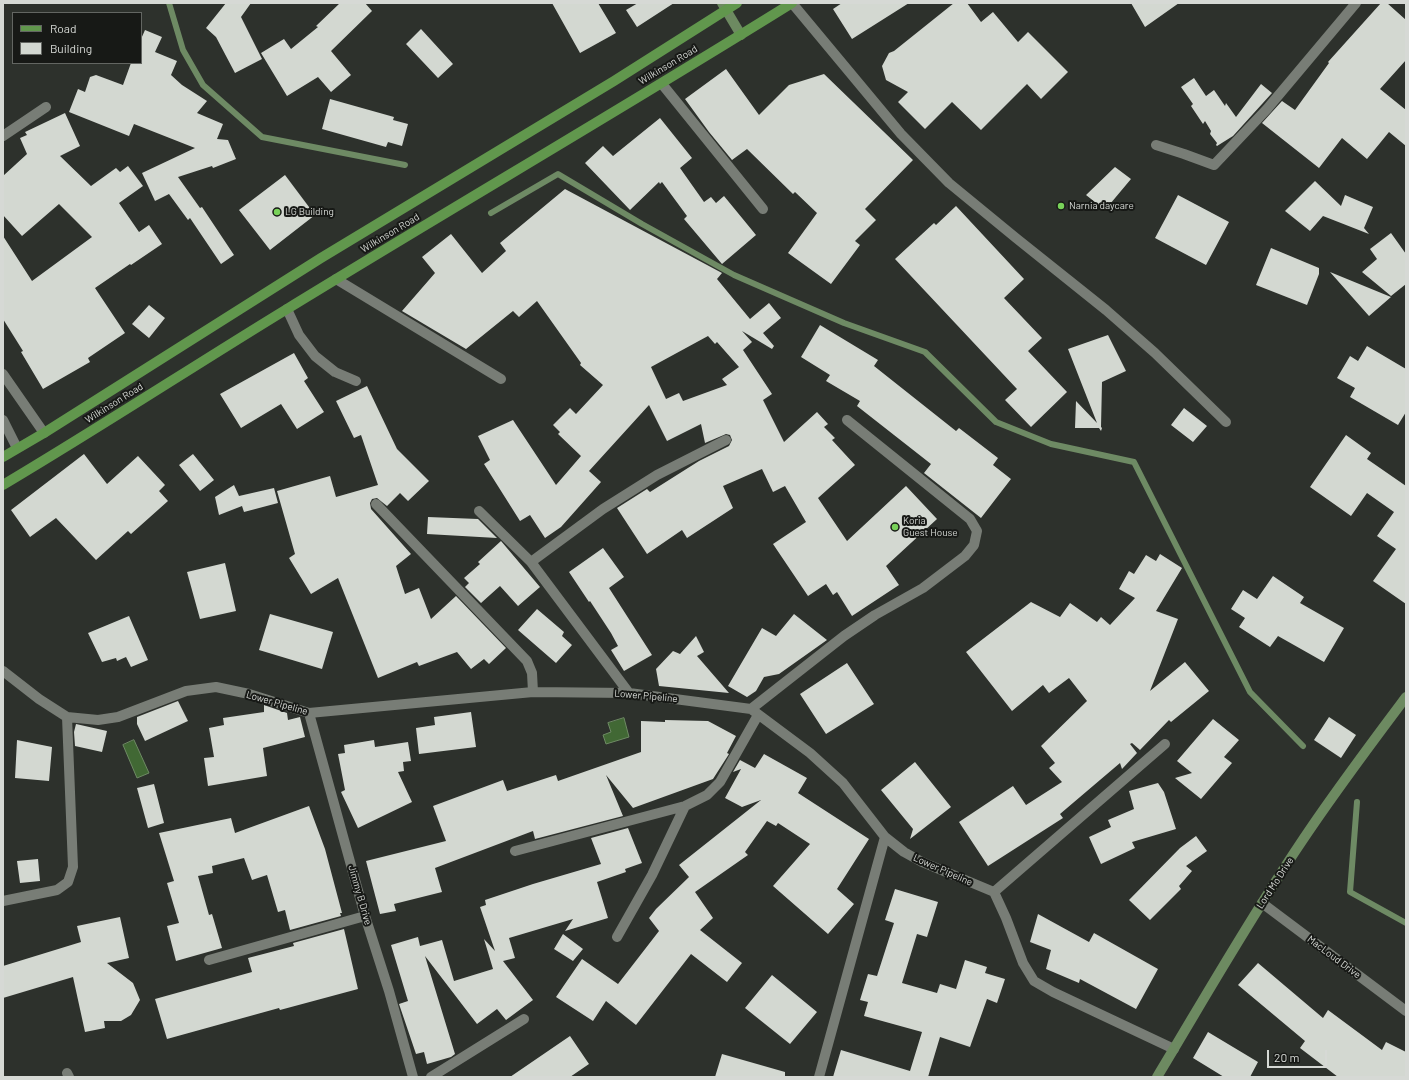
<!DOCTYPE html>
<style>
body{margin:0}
#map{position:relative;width:1409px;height:1080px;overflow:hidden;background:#2d312c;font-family:Barlow,sans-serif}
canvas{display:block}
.frame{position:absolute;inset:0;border:4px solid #d6d9d5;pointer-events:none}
.legend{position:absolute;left:12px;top:12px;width:130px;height:52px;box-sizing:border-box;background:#171916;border:1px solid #636662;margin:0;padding:5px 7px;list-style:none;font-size:12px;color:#d6d9d5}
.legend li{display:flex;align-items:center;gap:8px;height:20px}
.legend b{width:20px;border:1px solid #636662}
.scale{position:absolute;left:1267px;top:1050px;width:60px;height:18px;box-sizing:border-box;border:2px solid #d6d9d5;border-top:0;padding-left:5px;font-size:12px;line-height:14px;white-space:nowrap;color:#d6d9d5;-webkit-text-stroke:3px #171916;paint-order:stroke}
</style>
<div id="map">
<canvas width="1409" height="1080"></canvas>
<div class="frame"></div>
<ul class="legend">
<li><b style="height:5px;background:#61974d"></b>Road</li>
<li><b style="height:11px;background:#d3d8d1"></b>Building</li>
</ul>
<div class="scale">20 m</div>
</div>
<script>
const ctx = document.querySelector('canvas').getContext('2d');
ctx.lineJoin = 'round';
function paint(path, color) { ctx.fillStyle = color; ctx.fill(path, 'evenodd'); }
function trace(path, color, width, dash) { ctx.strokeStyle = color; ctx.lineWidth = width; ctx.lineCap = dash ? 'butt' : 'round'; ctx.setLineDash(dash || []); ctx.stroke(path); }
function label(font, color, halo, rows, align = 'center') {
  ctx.font = font + ' Barlow,sans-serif'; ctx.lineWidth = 4; ctx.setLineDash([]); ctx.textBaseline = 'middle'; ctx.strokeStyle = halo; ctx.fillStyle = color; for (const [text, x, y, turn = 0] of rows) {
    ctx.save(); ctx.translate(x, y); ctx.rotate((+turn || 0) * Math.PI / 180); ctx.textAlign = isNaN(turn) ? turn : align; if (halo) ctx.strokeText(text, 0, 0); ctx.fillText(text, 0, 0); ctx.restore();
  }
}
const water = new Path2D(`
 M624 718 629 737 606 744 603 735 611 732 608 723Z
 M134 740 149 773 137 778 123 745Z`);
paint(water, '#416834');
trace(water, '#6e8a64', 1);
trace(new Path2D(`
 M169 3 183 50 203 85 262 137 405 165
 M491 213 558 174 642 224 734 275 844 323 925 352 996 422 1051 444 1134 462 1250 692 1303 746
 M1357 802 1350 892 1406 923`), '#6e8a64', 6);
paint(new Path2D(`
 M226 3H251L241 17 262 59 235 73 216 37 206 28Z
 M340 3H365L372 11 331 51 351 75 331 92 318 77 287 96 261 53 284 39 291 49 318 27 316 26Z
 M552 3H598L616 33 580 53Z
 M638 3H674L637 27 626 10Z
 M842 3H909L852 39 833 9Z
 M954 3H967L981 22 993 12 1018 42 1028 32 1068 72 1041 99 1027 84 981 130 952 102 925 129 898 102 908 92 886 80 882 66 889 53 894 51Z
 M1131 3H1179L1145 27Z
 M1381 3H1387L1406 20V60L1380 89 1406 110V146L1389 132 1367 159 1342 138 1319 168 1262 123 1282 101 1295 110 1329 63 1328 62Z
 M421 29 453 64 438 78 406 44Z
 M145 30 162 37 155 52 177 61 171 75 182 85 207 101 197 113 223 124 217 139 228 140 236 159 213 168 212 166 178 177 200 208 202 207 234 255 221 264 190 218 188 220 169 194 155 201 142 173 195 148 134 124 129 136 69 112 78 89 85 92 90 77 96 75 123 85 131 63H141V39Z
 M726 69 759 115 789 85 824 74 913 160 865 209 876 220 855 241 860 245 831 284 788 253 817 213 795 192 793 194 747 149 732 160 709 132 685 99Z
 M1194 78 1206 96 1214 90 1225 106 1226 103 1236 117 1261 84 1272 93 1233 136 1217 146 1216 145 1217 143 1210 134 1211 131 1205 121 1203 124 1191 106 1193 104 1181 87Z
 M330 99 394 117 393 120 408 124 402 146 388 142 386 147 322 129Z
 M65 113 80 146 60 156 91 186 116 168 120 172 128 166 143 186 119 203 139 232 149 225 162 244 131 265 130 264 95 288 125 333 88 358 90 362 43 389 21 352 23 351 3 319V236L32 281 92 237 59 204 22 236 3 215V176L27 154 20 138 27 135 25 132Z
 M660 118 692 158 680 168 704 202 711 197 716 203 724 196 756 235 722 264 684 219 687 216 662 182 660 184 659 182 630 210 585 163 603 146 613 156Z
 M1115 167 1131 179 1105 210 1086 195Z
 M285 175 315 215 270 250 239 210Z
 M1315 181 1341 206 1345 195 1373 207 1364 228 1369 234 1323 216 1310 231 1285 211Z
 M565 189 722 273 717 279 750 319 769 303 781 318 763 333 774 346 772 349 742 331 752 342 743 350 772 394 763 400 784 442 817 412 828 424 824 427 835 438 832 440 855 465 818 498 847 541 906 486 937 519 886 566 899 585 852 616 837 592 833 595 826 584 808 596 773 544 806 522 785 486 773 492 762 469 723 486 733 508 687 538 682 530 647 554 617 508 647 489 650 492 699 461 729 446 732 440 730 435 726 434 705 443 701 424 667 441 649 405 589 471 601 482 561 527 545 538 530 515 520 521 484 464 490 460 478 436 513 420 556 485 581 456 558 434 560 432 553 425 570 408 576 414 603 385 580 365 581 363 537 301 519 317 513 311 466 349 402 311 435 273 422 257 451 234 482 273 506 251 500 243ZM708 336 715 344 717 342 739 367 722 379 727 385 683 401 679 393 666 399 651 367Z
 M1178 195 1229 222 1206 265 1155 238Z
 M956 206 1024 279 1004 298 1042 338 1028 351 1067 392 1031 427 1005 400 1017 389 895 259 934 223 936 225Z
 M1391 233 1406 254V284L1391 296 1362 272 1377 259 1370 249Z
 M1271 248 1319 268V274L1307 305 1256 285Z
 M1330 272 1391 297 1369 316Z
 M149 305 165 318 149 338 132 324Z
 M820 325 878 360 874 366 956 431 959 428 998 458 993 465 1011 479 981 518 924 473 931 464 857 406 860 401 826 381 830 375 801 357Z
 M1108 335 1126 371 1102 382 1101 427 1102 428 1101 431 1099 428H1075L1076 401 1097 423 1068 349Z
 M1367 346 1406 369V412L1398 425 1350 397 1355 388 1337 378 1350 356 1358 361Z
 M294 353 308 378 304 381 324 412 297 429 281 404 241 428 220 394Z
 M367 386 397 449 429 481 408 501 400 493 387 506 377 498 372 499 370 503 371 509 411 554 396 566 405 594 419 588 431 619 456 596 506 648 489 664 484 659 471 669 457 652 419 666 417 662 378 678 338 578 311 594 289 558 295 554 277 491 330 476 336 497 378 485 361 435 354 438 336 401Z
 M1184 408 1207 426 1193 442 1171 425Z
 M1346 435 1371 453 1367 459 1406 486V604L1373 581 1396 549 1377 536 1394 512 1367 493 1351 516 1310 487Z
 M84 454 107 484 138 456 165 485 159 491 168 501 131 534 128 531 96 560 56 518 30 537 11 510Z
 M193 454 214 480 200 491 179 465Z
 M234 485 239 496 274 488 278 503 244 512 242 506 219 515 215 497Z
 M428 517 478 519 497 538 427 534Z
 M501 541 540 587 518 606 500 586 481 603 465 587 469 583 464 578 480 564 478 562Z
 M603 548 624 577 609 588 652 655 624 671 611 650 618 646 611 633 590 601 589 602 569 572Z
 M1160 554 1182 568 1156 611 1178 619 1150 691 1185 662 1209 691 1171 722 1169 720 1140 750 1132 743 1130 744 1137 753 1122 769 1120 763 1060 814 1063 818 988 866 959 822 1013 786 1026 805 1062 782 1049 768 1055 763 1041 746 1087 701 1069 678 1049 693 1043 685 1012 711 966 652 1031 602 1060 617 1070 603 1097 622 1101 617 1110 625 1135 598 1119 589 1129 571 1134 574 1146 555 1156 561Z
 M225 563 236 611 200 619 187 572Z
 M1273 576 1304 597 1300 603 1344 628 1324 662 1278 636 1270 647 1239 627 1245 618 1231 609 1243 590 1257 599Z
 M537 609 564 632 562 636 572 645 556 663 518 630Z
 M270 614 333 632 322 669 259 650Z
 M794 614 827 640 779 674 764 677 756 691 747 697 728 686 762 628 776 636Z
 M129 616 148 660 131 667 126 657 117 661 116 658 102 662 88 633Z
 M696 636 704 652 697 656 729 693 659 686 656 669 673 651 680 654Z
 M847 663 874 704 826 734 800 694Z
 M178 701 188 721 145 741 137 724V717Z
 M264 705 287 713 288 720 300 717 305 737 263 748 267 776 208 786 204 758 214 757 209 728 224 725 223 718 264 712Z
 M471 712 476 747 419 754 416 728 435 725 434 717Z
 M1329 717 1356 735 1341 758 1314 740Z
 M1213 719 1239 740 1224 757 1232 763 1201 799 1175 778 1192 773 1177 761Z
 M665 720 708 721 736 736 727 753 729 754 713 779 633 808 606 775 623 816 535 839 533 831 435 868 442 892 394 904 396 911 380 914 366 861 446 841 433 806 503 780 507 791 556 775 558 781 641 752V721L665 722Z
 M76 724 107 731 102 752 75 746 74 732Z
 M17 740 52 747 49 781 15 778Z
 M374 740 375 747 408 742 411 761 403 762 404 771 398 772 412 802 358 828 341 792 345 790 338 754 345 753 344 745Z
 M764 754 807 778 798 793 869 839 837 889 854 904 828 934 773 886 810 844 778 823 776 826 767 821 745 852 748 855 695 892 713 918 700 930 742 963 727 982 691 954 636 1025 606 1001 593 1021 556 997 582 959 618 984 659 931 649 918 656 909 689 877 679 865 761 800 742 807 725 798 741 769 733 772 740 760 755 768Z
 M915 762 951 807 910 839 913 829 881 790Z
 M1158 783 1164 792 1176 829 1132 842 1135 848 1101 864 1089 837 1111 827 1108 820 1134 809 1129 791Z
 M154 784 164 823 148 828 137 788Z
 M309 806 325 849 342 913H340L341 916 290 930 285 910 278 912 267 875 252 880 244 858 212 866 213 873 198 876 209 915 212 914 222 948 176 961 167 926 179 923 167 883 174 881 159 833 231 818 235 833Z
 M628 828 642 863 625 869 626 872 597 882 608 918 565 931 573 919 509 938 515 958 503 961 533 1000 506 1020 497 1009 477 1024 425 956 455 1054 451 1057 427 1064 424 1052 416 1054 399 1004 408 1001 391 945 418 937 420 946 442 940 454 981 493 969 484 939 495 951 480 907 486 905 485 900 533 884 601 864 591 838Z
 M1196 836 1207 851 1186 866 1192 871 1179 886 1181 889 1150 920 1129 900 1180 848Z
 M38 859 40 881 20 883 17 861Z
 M895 889 938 902 927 937 917 934 902 983 937 993 940 984 956 989 965 960 987 967 985 973 1005 979 997 1003 987 999 970 1047 940 1037 928 1077H833L841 1050 910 1071 922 1032 864 1016 868 1002 860 1000 868 974 877 976 894 923 885 920Z
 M1038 914 1089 942 1094 933 1158 969 1136 1009 1080 979 1079 983 1046 969 1051 950 1030 942Z
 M120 917 129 958 107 963 133 983 140 1000 131 1015 121 1021H104L105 1028 85 1032 73 977 3 998V966L81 942 77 926Z
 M344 929 358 989 280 1010 279 1008 167 1039 155 999 252 972 248 958 294 946 293 943Z
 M563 934 583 949 573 961 554 949Z
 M1258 963 1323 1018 1328 1010 1382 1050 1386 1042 1406 1052V1077H1338L1300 1048 1305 1041 1238 985Z
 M772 975 817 1012 790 1044 745 1008Z
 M1208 1032 1258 1062 1250 1077H1224L1193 1058Z
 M570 1036 589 1064 570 1077H510Z
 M722 1054 785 1072V1077H715Z`), '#d3d8d1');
trace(new Path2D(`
 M792 3 901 134 949 183 1016 238 1106 310 1155 353 1226 422
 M662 84 763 209
 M3 136 46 107
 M1156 145 1184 154 1214 165 1267 109 1356 3
 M336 279 501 379
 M287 309 299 335 315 356 335 372 356 381
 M3 374 44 433
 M3 420 17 448
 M376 504 527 661 532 673 533 692
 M479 511 531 562 629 693
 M531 562 603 509 657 475 726 440
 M3 671 39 699 67 717 98 720 118 717 186 691 216 687 249 694 309 713 533 692 629 693 751 709 810 753 843 783 885 837 904 852 922 862 994 892 1006 918 1023 963 1034 981 1053 992 1174 1049
 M751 709 844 636 875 615 923 588 965 556 974 545 977 531 970 519 847 420
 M309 713 365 916 389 991 413 1077
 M515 851 685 806 707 795 720 782 758 715
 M994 892 1165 744
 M3 901 57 890 68 882 73 867 67 717
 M1262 903 1406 1011
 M617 937 652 875 685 806
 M209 960 365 916
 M67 1073 69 1077
 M431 1077 524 1019
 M819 1077 885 837`), '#787d76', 10);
trace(new Path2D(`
 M722 3 741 35
 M1157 1077C1204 999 1249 920 1300 844 1333 794 1370 745 1406 697`), '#6d8a61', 10);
trace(new Path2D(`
 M3 457 44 433 321 258 614 81 737 3
 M3 485C99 428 192 367 287 309 455 206 625 107 792 3`), '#61974d', 10);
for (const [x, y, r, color] of [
 [1061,206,4,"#78d259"],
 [277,212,4,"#78d259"],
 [895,527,4,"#78d259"]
]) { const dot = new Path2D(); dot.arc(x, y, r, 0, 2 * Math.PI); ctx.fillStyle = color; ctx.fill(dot); trace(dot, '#171916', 1.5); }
label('10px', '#d6d9d5', '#171916', [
 ["Wilkinson Road",668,65,-31],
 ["Wilkinson Road",390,233,-31],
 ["Wilkinson Road",114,403,-32],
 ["Lower Pipeline",646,696,5],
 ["Lower Pipeline",277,703,16],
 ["Lower Pipeline",943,870,24],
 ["Lord Mo Drive",1275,883,-57],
 ["Jimmy B Drive",360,895,74],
 ["MacLoud Drive",1334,957,37]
]);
label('10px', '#d6d9d5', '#171916', [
 ["Narnia daycare",1069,206],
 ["LG Building",285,212],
 ["Koria",903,521],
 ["Guest House",903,533]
], 'left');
</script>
